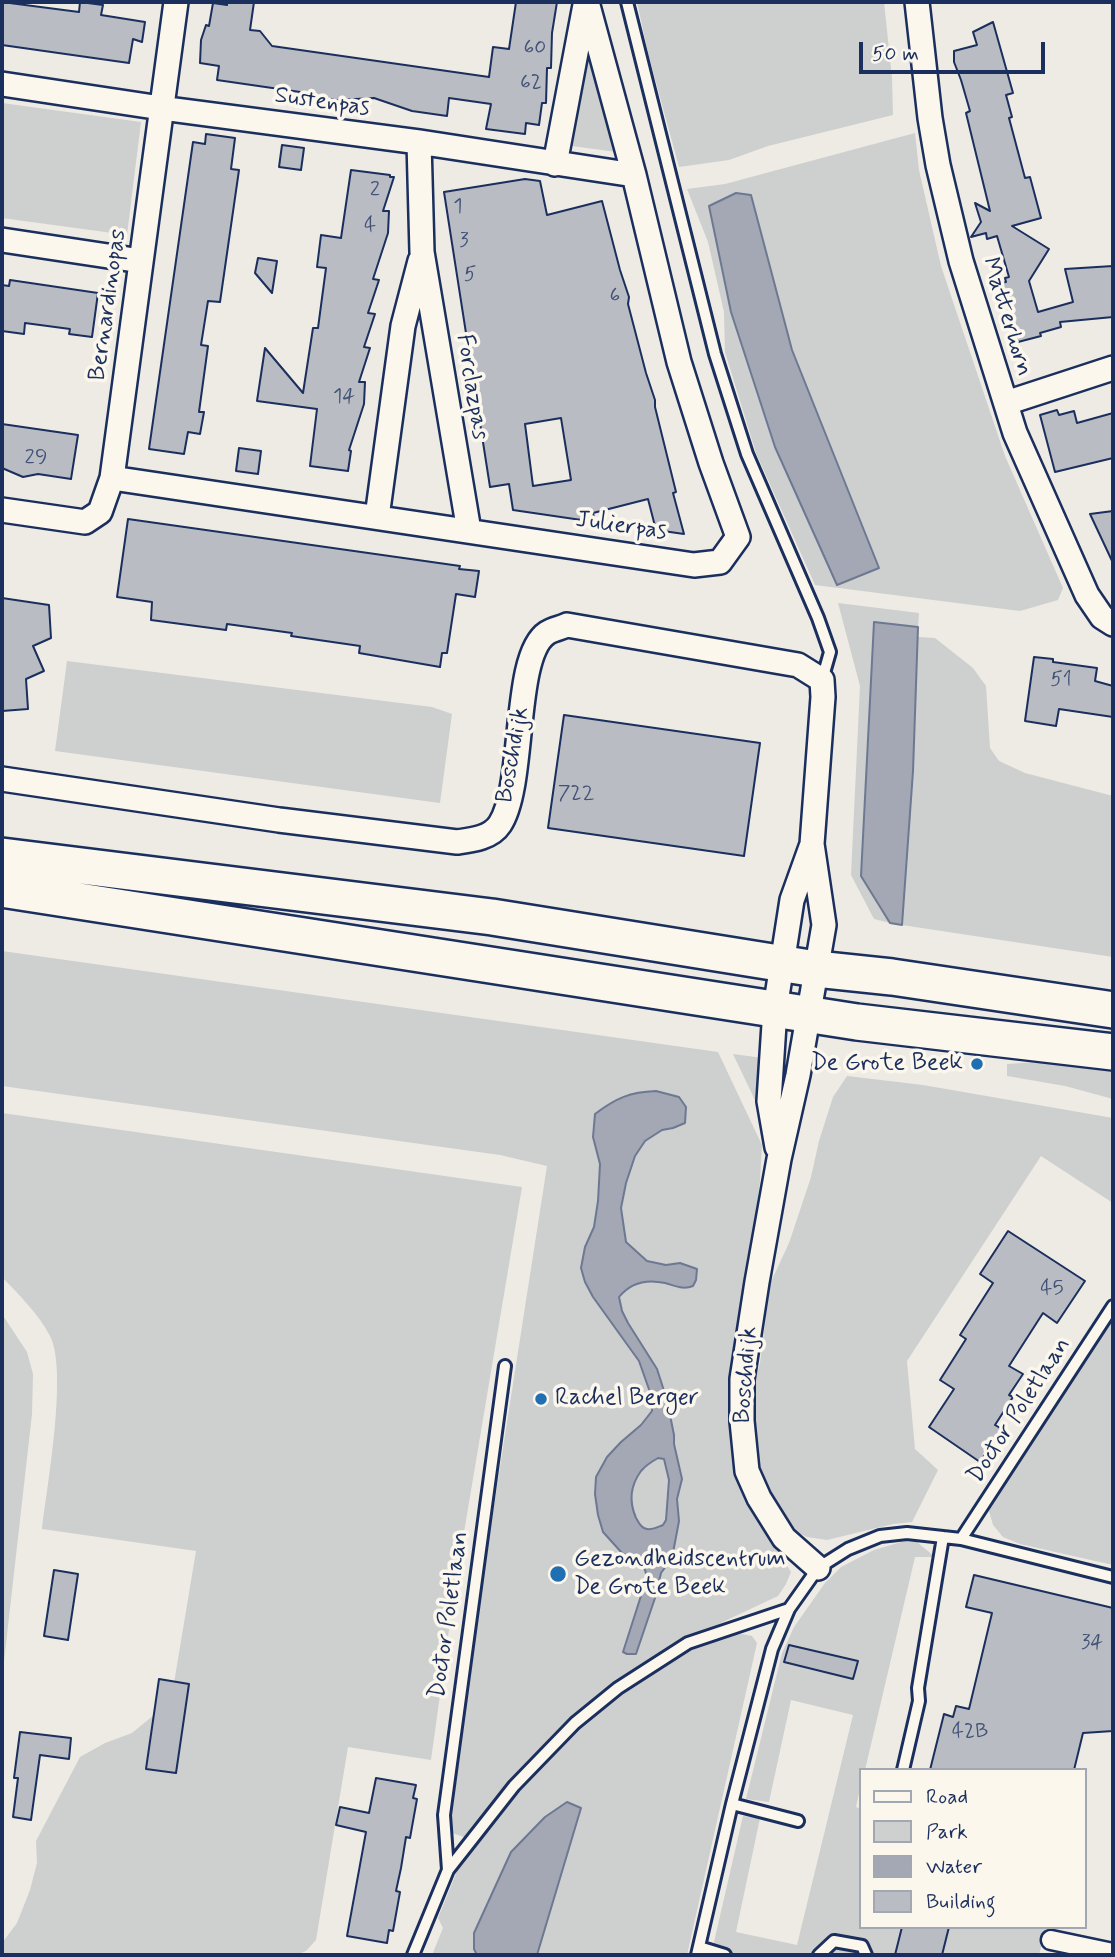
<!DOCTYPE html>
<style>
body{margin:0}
#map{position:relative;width:1115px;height:1957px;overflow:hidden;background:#eeebe4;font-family:Mynerve,sans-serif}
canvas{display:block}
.frame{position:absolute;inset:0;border:4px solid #1b2f5e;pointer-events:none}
.legend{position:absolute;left:859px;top:1768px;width:228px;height:161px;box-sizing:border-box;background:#fbf7ec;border:2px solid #a1a7b3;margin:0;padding:9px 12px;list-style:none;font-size:21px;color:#1b2f5e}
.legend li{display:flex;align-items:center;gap:14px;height:35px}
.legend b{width:35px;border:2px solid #a1a7b3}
.scale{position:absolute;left:859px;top:42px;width:186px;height:32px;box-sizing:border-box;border:4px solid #1b2f5e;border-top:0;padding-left:9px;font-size:21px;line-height:24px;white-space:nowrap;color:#1b2f5e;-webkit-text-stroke:5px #fbf7ec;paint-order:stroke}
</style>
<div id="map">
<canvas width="1115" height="1957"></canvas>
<div class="frame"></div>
<ul class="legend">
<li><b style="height:9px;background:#fbf7ec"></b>Road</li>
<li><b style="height:19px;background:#cecfcf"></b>Park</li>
<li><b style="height:19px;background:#a3a8b4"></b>Water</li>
<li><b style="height:19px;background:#b9bcc3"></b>Building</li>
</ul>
<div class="scale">50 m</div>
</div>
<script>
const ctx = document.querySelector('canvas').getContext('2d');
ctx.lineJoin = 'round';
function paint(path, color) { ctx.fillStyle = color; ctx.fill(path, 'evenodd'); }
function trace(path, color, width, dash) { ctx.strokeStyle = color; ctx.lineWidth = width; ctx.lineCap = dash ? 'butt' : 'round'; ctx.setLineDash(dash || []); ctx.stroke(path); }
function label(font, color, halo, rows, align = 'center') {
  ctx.font = font + ' Mynerve,sans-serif'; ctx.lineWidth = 7; ctx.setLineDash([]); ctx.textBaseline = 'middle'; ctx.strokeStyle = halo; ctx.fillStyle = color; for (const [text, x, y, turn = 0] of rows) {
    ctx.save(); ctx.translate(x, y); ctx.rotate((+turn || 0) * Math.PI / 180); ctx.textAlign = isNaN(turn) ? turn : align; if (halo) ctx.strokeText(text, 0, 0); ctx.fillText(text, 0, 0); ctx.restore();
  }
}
paint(new Path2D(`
 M637 2H884L892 78 893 115 768 146 729 160 679 167 648 53Z
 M587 35 616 152 572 146Z
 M2 103 141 122 127 235 2 218Z
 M915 133 919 170 941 266 1005 456 1063 588 1058 600 1020 611 815 585 756 453 725 352 724 312 708 242 687 189 725 184ZM751 195 792 350 864 532 775 447 731 312 709 207Z
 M838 603 919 613 918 627 874 622 861 876 890 923 874 919 851 875 860 686Z
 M918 637 935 638 973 668 986 686 990 748 999 761 1025 773 1113 796V957L902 925 913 771Z
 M67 661 432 707 452 714 440 803 55 751Z
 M2 951 718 1052 762 1145 760 1181 750 1262 742 1482 757 1520 791 1572 786 1584 778 1596 727 1620 625 1675 570 1722 537 1754 498 1799 467 1838 452 1833 447 1819 449 1794 547 1166 500 1155 2 1086ZM609 1103 673 1128 662 1130 645 1141 635 1156 626 1183 621 1208 626 1242 648 1261 666 1265 680 1263 685 1289C668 1284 643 1276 627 1287 624 1290 622 1294 619 1297L622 1311 628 1323 657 1369 667 1400 674 1435V1444L682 1479 677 1499 679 1521 672 1558 661 1573 655 1598 636 1653 627 1654 623 1651 647 1577 645 1570 637 1560 622 1553 603 1532 598 1515 595 1494 621 1442 641 1425 652 1411 651 1395 639 1361 593 1297 585 1247 594 1227 598 1201 600 1164 593 1137 595 1114Z
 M733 1054 763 1058 762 1115Z
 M1053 1061 1113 1069V1099L1065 1086 1007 1076V1064Z
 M847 1076 923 1085 1113 1118V1203L1041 1156 907 1361 915 1449 938 1470 912 1522 893 1524 827 1540 807 1537 792 1530 778 1515 756 1464 749 1401 760 1363 770 1284 789 1243 811 1177 819 1141 833 1097Z
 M2 1113 522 1187 455 1586 431 1760 348 1747 316 1940 306 1951 296 1955H2V1943L17 1923 30 1890 37 1863 36 1841 80 1757 105 1743 132 1733 171 1701 196 1551 42 1529C47 1487 68 1371 50 1336 38 1313 19 1295 2 1277Z
 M2 1314 27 1352 33 1374 32 1414 2 1679Z
 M1113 1320V1565L1020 1544 1003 1537 993 1525 989 1511 995 1488Z
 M658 1458 664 1459 669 1480 666 1520 663 1525C658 1527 652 1530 647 1529 641 1528 639 1523 636 1518 625 1494 635 1470 658 1458Z
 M905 1541 917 1542 935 1557H915L865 1770H861V1784L856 1807 861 1809V1927H1046L1039 1955H711L743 1816 760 1818 736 1932 797 1945 853 1715 791 1700 769 1802 746 1799 782 1653 794 1627 825 1583 841 1567 874 1550Z
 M742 1634 752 1636 757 1643 687 1955H537L581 1809 511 1852 474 1933V1949L477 1955H432L443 1928 438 1918 457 1871 518 1789 569 1734 605 1702 672 1659 724 1635Z`), '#cecfcf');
const water = new Path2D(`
 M736 193 751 195 792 350 879 568 837 585 775 447 731 312 709 206Z
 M874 622 918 627 913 771 902 925 890 923 861 876Z
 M656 1091 679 1097 686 1107 685 1123 673 1128 662 1130 645 1141 635 1156 626 1183 621 1208 626 1242 647 1261 666 1265 680 1263 697 1269 696 1280 693 1286C683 1290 676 1286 665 1283 647 1279 631 1282 619 1297L622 1311 628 1323 657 1369 667 1400 674 1435V1444L682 1479 677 1499 679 1521 672 1558 661 1573 655 1598 636 1654H627L623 1652 647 1577 645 1570 637 1561 622 1553 603 1532 598 1515 595 1494 596 1477 607 1457 621 1442 641 1425 652 1411 651 1395 639 1361 593 1297 585 1282 581 1268 585 1247 594 1227 598 1201 600 1164 593 1137 595 1114C616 1098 630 1092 656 1091ZM658 1458 664 1459 669 1480 666 1520 663 1525C658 1527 653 1530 647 1529 641 1528 639 1523 636 1518 629 1502 630 1486 641 1471 646 1465 651 1462 658 1458Z
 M567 1802 581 1808 537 1955H477L474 1949V1933L511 1852 545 1817Z`);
paint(water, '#a3a8b4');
trace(water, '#6d7892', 2);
const building = new Path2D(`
 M2 2 79 12 80 2 103 5 101 15 145 22 142 42 133 39 129 63 2 45Z
 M227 2H254L250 30 260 31 272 46 489 77 493 47 509 49 516 2H557L552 33 551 68H547L546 103H542L539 125 526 123 525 134 486 129 491 104 449 98 447 116 412 111 374 98 337 100 299 95 300 92 217 80 219 66 200 63 201 40 206 25 209 26 213 3 227 5Z
 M993 22 1013 93 1006 95 1012 117 1009 118 1025 178 1030 177 1041 218 1012 226 1049 249 1029 281 1038 312 1073 302 1065 269 1113 266V317L1060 322 1061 327 1040 333 1041 336 1018 342 1004 294 1002 283 1006 282 1005 278 1009 277 997 236 987 239 986 233 971 237 981 222 975 203 990 211 966 113 970 111 961 80 954 62V51L977 45 973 32Z
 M206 134 235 138 231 169 239 170 220 302 208 301 201 345 208 346 199 412H204L200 434 188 432 184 454 149 449 193 142 205 144Z
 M282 145 304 148 301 170 279 167Z
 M351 170 390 175V177H394L383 211H389L388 233 373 279 379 280 368 313 375 314 364 347 370 348 359 382H365L364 404 349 450 351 451 348 471 310 466 317 409 257 401 265 348 303 393 313 328H318L326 268 317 267 321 235 341 238Z
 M525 179 540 181 547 215 602 201 620 270 629 297 628 304 646 373 655 400V407L676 492 673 493 684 534 656 530 648 499 593 513 595 522 513 510 509 484 490 487 444 192ZM561 418 571 480 533 486 525 424Z
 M258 258 277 261 272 293 255 273Z
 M10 280 98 293 92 337 69 334 70 329 25 323 24 334 2 331V285L9 286Z
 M1057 410 1059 415 1074 411 1077 423 1113 413V458L1055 472 1040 415Z
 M2 424 78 435 71 479 38 474 23 477 2 468Z
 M239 448 261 451 258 474 236 471Z
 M1113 511V563L1090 514Z
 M128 519 460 566 459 569 479 571 475 597 456 594 447 653H442L440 667 359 653 360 646 291 636 292 633 227 624 226 630 151 620 152 602 117 597Z
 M2 598 49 605 51 638 33 646 44 671 26 679 28 709 2 711Z
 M1034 657 1053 659V662L1097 668 1095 681 1113 686V717L1059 709 1056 726 1025 721Z
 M564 715 760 743 744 856 548 828Z
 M1008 1231 1085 1281 1057 1323 1043 1313 1009 1366 1023 1374 1009 1395 1013 1397 995 1425 1002 1429 980 1462 929 1427 954 1389 940 1380 966 1339 960 1335 993 1283 980 1274Z
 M54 1570 78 1574 68 1640 44 1636Z
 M974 1575 1113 1608V1731L1083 1733 1074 1770H930L944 1714 953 1717 956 1706 969 1709 992 1613 966 1607Z
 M789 1645 858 1661 853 1679 784 1662Z
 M159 1679 189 1684 176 1773 146 1769Z
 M20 1732 71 1738 69 1759 40 1755 31 1820 13 1817 18 1778H14Z
 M376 1778 416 1785 413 1798 417 1799 410 1838 406 1837 401 1868 396 1891 400 1892 393 1931 389 1930 387 1943 347 1936 366 1832 336 1825 340 1807 369 1813Z
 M902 1927H949L942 1955H895Z`);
paint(building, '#b9bcc3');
trace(building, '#1b2f5e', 2);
const service = new Path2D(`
 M627 2 715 354 747 454 818 618 830 652 822 680
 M961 1539 1113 1306
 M903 1770 919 1701 918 1688 943 1537
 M732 1804 798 1821
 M448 1870 444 1815 505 1366
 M699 1947 725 1955
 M413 1955 448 1870 514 1786 575 1723 618 1688 688 1643 789 1609
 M697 1955 732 1804 772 1649 789 1609 818 1568 848 1549 880 1536 907 1533 961 1539 1113 1577
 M819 1955 834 1941 862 1946 866 1955`);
const pedestrian = new Path2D(`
 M1051 1940 1113 1953`);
const minor = new Path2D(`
 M917 2 930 118 938 165 961 261 1015 433 1087 595 1102 617 1113 624
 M2 84 161 108 419 142 634 175
 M419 142 422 252 469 531
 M555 164 585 5
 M2 240 141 261
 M1006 403 1113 368
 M112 478 694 565 720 562 738 537 711 463 679 362 634 175 587 2
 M2 510 85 522 100 512 112 478 176 2
 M377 517 403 326 420 261
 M2 779 279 820 457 842C472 840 491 838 500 824 526 784 512 656 547 633 553 629 561 628 567 625L798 665 822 680 823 697 812 844 824 925 798 1075 779 1159 757 1282 742 1379V1421L747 1471 759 1498 784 1538 818 1568
 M777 1147 769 1101 775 1009 792 900 811 847`);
const primary = new Path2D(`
 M2 856 492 917 816 969 892 977 1113 1010
 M2 889 857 1022 1113 1052`);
trace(service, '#1b2f5e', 16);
trace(pedestrian, '#1b2f5e', 23);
trace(minor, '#1b2f5e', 28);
trace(primary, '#1b2f5e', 40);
trace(service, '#fbf7ec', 10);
trace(pedestrian, '#fbf7ec', 18);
trace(minor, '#fbf7ec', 23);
trace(primary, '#fbf7ec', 35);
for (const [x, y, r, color] of [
 [977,1064,7,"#1f6fb2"],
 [541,1399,7,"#1f6fb2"],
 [558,1574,9,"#1f6fb2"]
]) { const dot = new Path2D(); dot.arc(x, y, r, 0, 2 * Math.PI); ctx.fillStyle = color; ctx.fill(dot); trace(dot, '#fbf7ec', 2.5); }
label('21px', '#425277', null, [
 ["60",535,49],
 ["62",531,84],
 ["2",375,191],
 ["1",458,208],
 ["4",370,227],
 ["3",464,242],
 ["5",470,276],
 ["6",615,297],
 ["14",344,398],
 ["29",36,459],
 ["51",1061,681],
 ["722",576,795],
 ["45",1052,1290],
 ["34",1092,1644],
 ["42B",970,1733]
]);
label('24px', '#1b2f5e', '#fbf7ec', [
 ["Sustenpas",322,103,8],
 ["Bernardinopas",109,305,-82],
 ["Matterhorn",1006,317,73],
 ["Forclazpas",471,387,81],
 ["Julierpas",621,527,8],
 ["Boschdijk",514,755,-80],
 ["Boschdijk",747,1375,-86],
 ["Doctor Poletlaan",1020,1411,-57],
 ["Doctor Poletlaan",450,1615,-82]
]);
label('24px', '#1b2f5e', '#fbf7ec', [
 ["De Grote Beek",963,1064,"right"],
 ["Rachel Berger",555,1399],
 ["Gezondheidscentrum",574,1560],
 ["De Grote Beek",574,1588]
], 'left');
</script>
